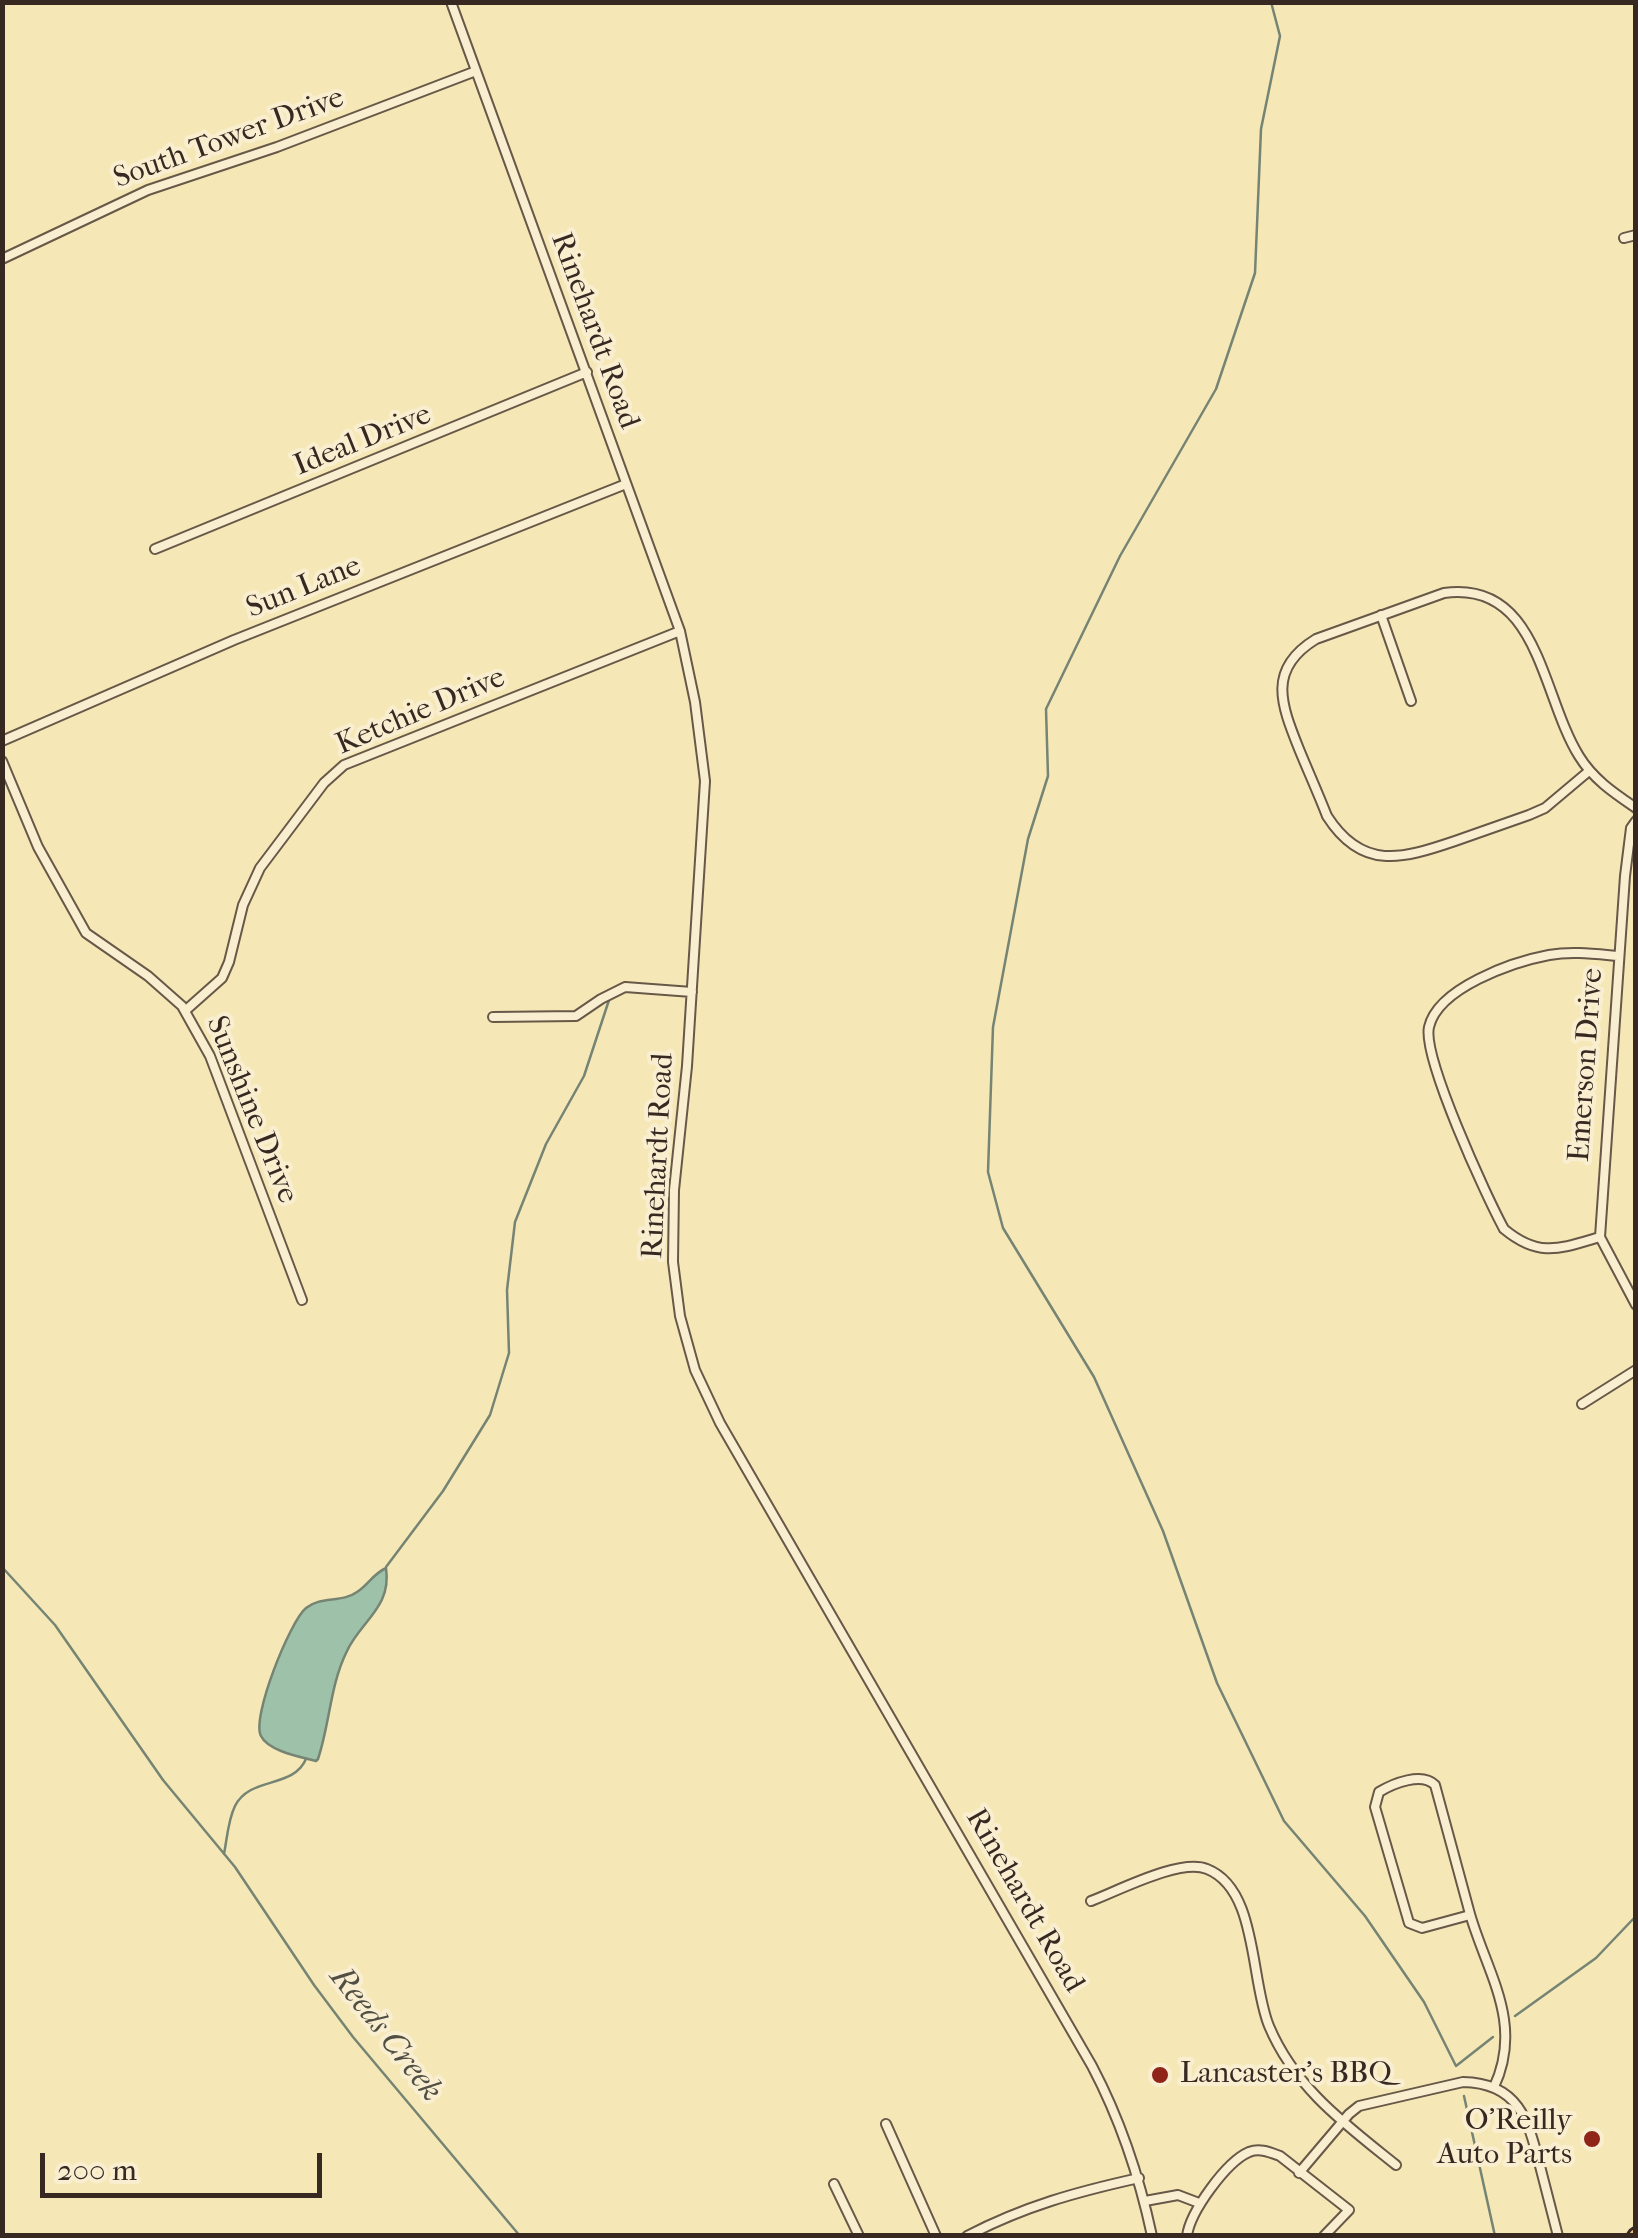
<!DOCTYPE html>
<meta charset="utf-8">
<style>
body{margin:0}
#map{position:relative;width:1638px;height:2238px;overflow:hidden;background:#f6e7b7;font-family:"IM FELL French Canon",serif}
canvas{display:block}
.frame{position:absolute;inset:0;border:5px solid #372922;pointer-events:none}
.scale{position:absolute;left:40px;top:2153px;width:282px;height:45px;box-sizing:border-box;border:5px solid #372922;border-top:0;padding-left:12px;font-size:30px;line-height:35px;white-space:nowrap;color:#372922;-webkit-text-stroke:8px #f9efd0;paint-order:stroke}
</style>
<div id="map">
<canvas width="1638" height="2238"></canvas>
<div class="frame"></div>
<div class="scale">200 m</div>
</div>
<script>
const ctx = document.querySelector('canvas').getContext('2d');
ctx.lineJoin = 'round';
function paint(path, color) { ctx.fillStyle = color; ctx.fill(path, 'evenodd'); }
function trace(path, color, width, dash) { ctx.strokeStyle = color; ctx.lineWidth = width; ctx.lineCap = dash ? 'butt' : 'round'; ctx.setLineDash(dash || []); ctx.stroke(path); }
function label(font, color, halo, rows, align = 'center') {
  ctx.font = font + ' "IM FELL French Canon",serif'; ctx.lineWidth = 8; ctx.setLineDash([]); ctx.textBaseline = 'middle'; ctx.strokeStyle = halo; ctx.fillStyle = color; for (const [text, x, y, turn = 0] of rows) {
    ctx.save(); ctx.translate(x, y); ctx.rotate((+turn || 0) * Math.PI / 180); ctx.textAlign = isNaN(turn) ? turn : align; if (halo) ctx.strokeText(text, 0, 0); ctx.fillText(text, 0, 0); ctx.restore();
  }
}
const water = new Path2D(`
 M386 1568C392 1607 361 1621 347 1651 330 1685 330 1723 318 1759L316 1761C301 1757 268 1751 261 1736 251 1718 290 1621 306 1608 320 1596 342 1603 357 1592 368 1585 373 1574 386 1568Z`);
paint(water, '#9ec1a9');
trace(water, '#758473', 2.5);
trace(new Path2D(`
 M1271 2 1280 36 1261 129 1255 273 1216 389 1120 556 1046 709 1048 776 1028 839 993 1027 988 1172 1003 1228 1094 1377 1163 1531 1217 1683 1284 1821 1365 1916 1424 2002 1456 2066 1493 2037
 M2 1567 55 1625 163 1780 235 1867 314 1985 353 2037 520 2236
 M386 1567 443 1491 490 1415 509 1353 507 1290 515 1222 546 1144 584 1076 610 997
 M224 1854C227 1839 228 1820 235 1806 250 1776 293 1789 306 1759
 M1515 2016 1596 1958 1636 1916
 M1464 2096 1495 2236`), '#758473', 2.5);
const street = new Path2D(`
 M451 2 680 631 695 702 705 781 687 1066 674 1190 673 1262 680 1316 695 1370 720 1423 1092 2066C1121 2121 1139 2175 1152 2236
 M1624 238 1636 235
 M2 259 148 190 277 147 476 71
 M155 549 587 372
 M1381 615 1411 701
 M2 741 234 640 626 484
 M2 761 38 847 86 933 148 976 182 1006 210 1056 302 1300
 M1589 771 1545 808 1529 815C1504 824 1480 832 1455 841 1402 859 1362 871 1327 816 1318 793 1308 771 1299 749 1281 704 1267 669 1316 639L1444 593C1539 580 1541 695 1579 756 1593 779 1614 793 1636 808
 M1636 821 1631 828 1625 876 1600 1237 1636 1305
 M186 1010 222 978 229 962 243 905 260 868 324 783 344 765 680 631
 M493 1017 576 1016 601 999 625 987 692 992
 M1600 1237C1559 1249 1539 1258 1504 1229 1487 1198 1422 1057 1429 1027 1438 988 1512 962 1549 955 1572 951 1595 954 1618 956
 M1582 1404 1636 1370
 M1091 1901C1118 1891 1180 1858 1207 1869 1258 1889 1250 1980 1269 2026 1295 2088 1345 2124 1396 2165
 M1470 1915 1422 1928 1409 1923 1375 1807 1379 1792C1394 1783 1422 1772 1435 1785 1447 1828 1458 1871 1470 1914 1487 1973 1524 2023 1494 2087
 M886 2124 936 2236
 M1299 2173 1349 2114 1359 2106 1463 2082C1519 2083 1528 2120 1540 2166 1546 2189 1552 2212 1558 2236
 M834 2184 859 2236
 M1145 2201 1178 2195 1199 2203
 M967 2236C1025 2206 1076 2192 1139 2178
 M1187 2236C1190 2212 1226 2162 1249 2152 1260 2148 1269 2152 1280 2156L1349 2210 1324 2236`);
const primary = new Path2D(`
 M1635 2236 1636 2235`);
trace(street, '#675847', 12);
trace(primary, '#372922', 18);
trace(street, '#f9efd0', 8);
trace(primary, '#ebc47c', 12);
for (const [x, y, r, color] of [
 [1160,2075,10,"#8f2418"],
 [1592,2139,10,"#8f2418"]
]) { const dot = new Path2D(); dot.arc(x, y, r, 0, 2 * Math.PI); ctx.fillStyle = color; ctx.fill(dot); trace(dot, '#f9efd0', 4); }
label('30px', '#372922', '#f9efd0', [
 ["South Tower Drive",229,139,-20],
 ["Rinehardt Road",594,331,70],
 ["Ideal Drive",363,441,-22],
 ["Sun Lane",304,588,-22],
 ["Ketchie Drive",421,712,-23],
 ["Emerson Drive",1587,1065,-86],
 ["Sunshine Drive",251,1110,68],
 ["Rinehardt Road",659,1156,-87],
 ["Rinehardt Road",1024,1901,60]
]);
label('30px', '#372922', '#f9efd0', [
 ["Lancaster’s BBQ",1180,2075],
 ["O'Reilly",1572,2122,"right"],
 ["Auto Parts",1572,2156,"right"]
], 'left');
label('italic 32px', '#514f44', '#f9efd0', [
 ["Reeds Creek",385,2035,52]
]);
</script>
